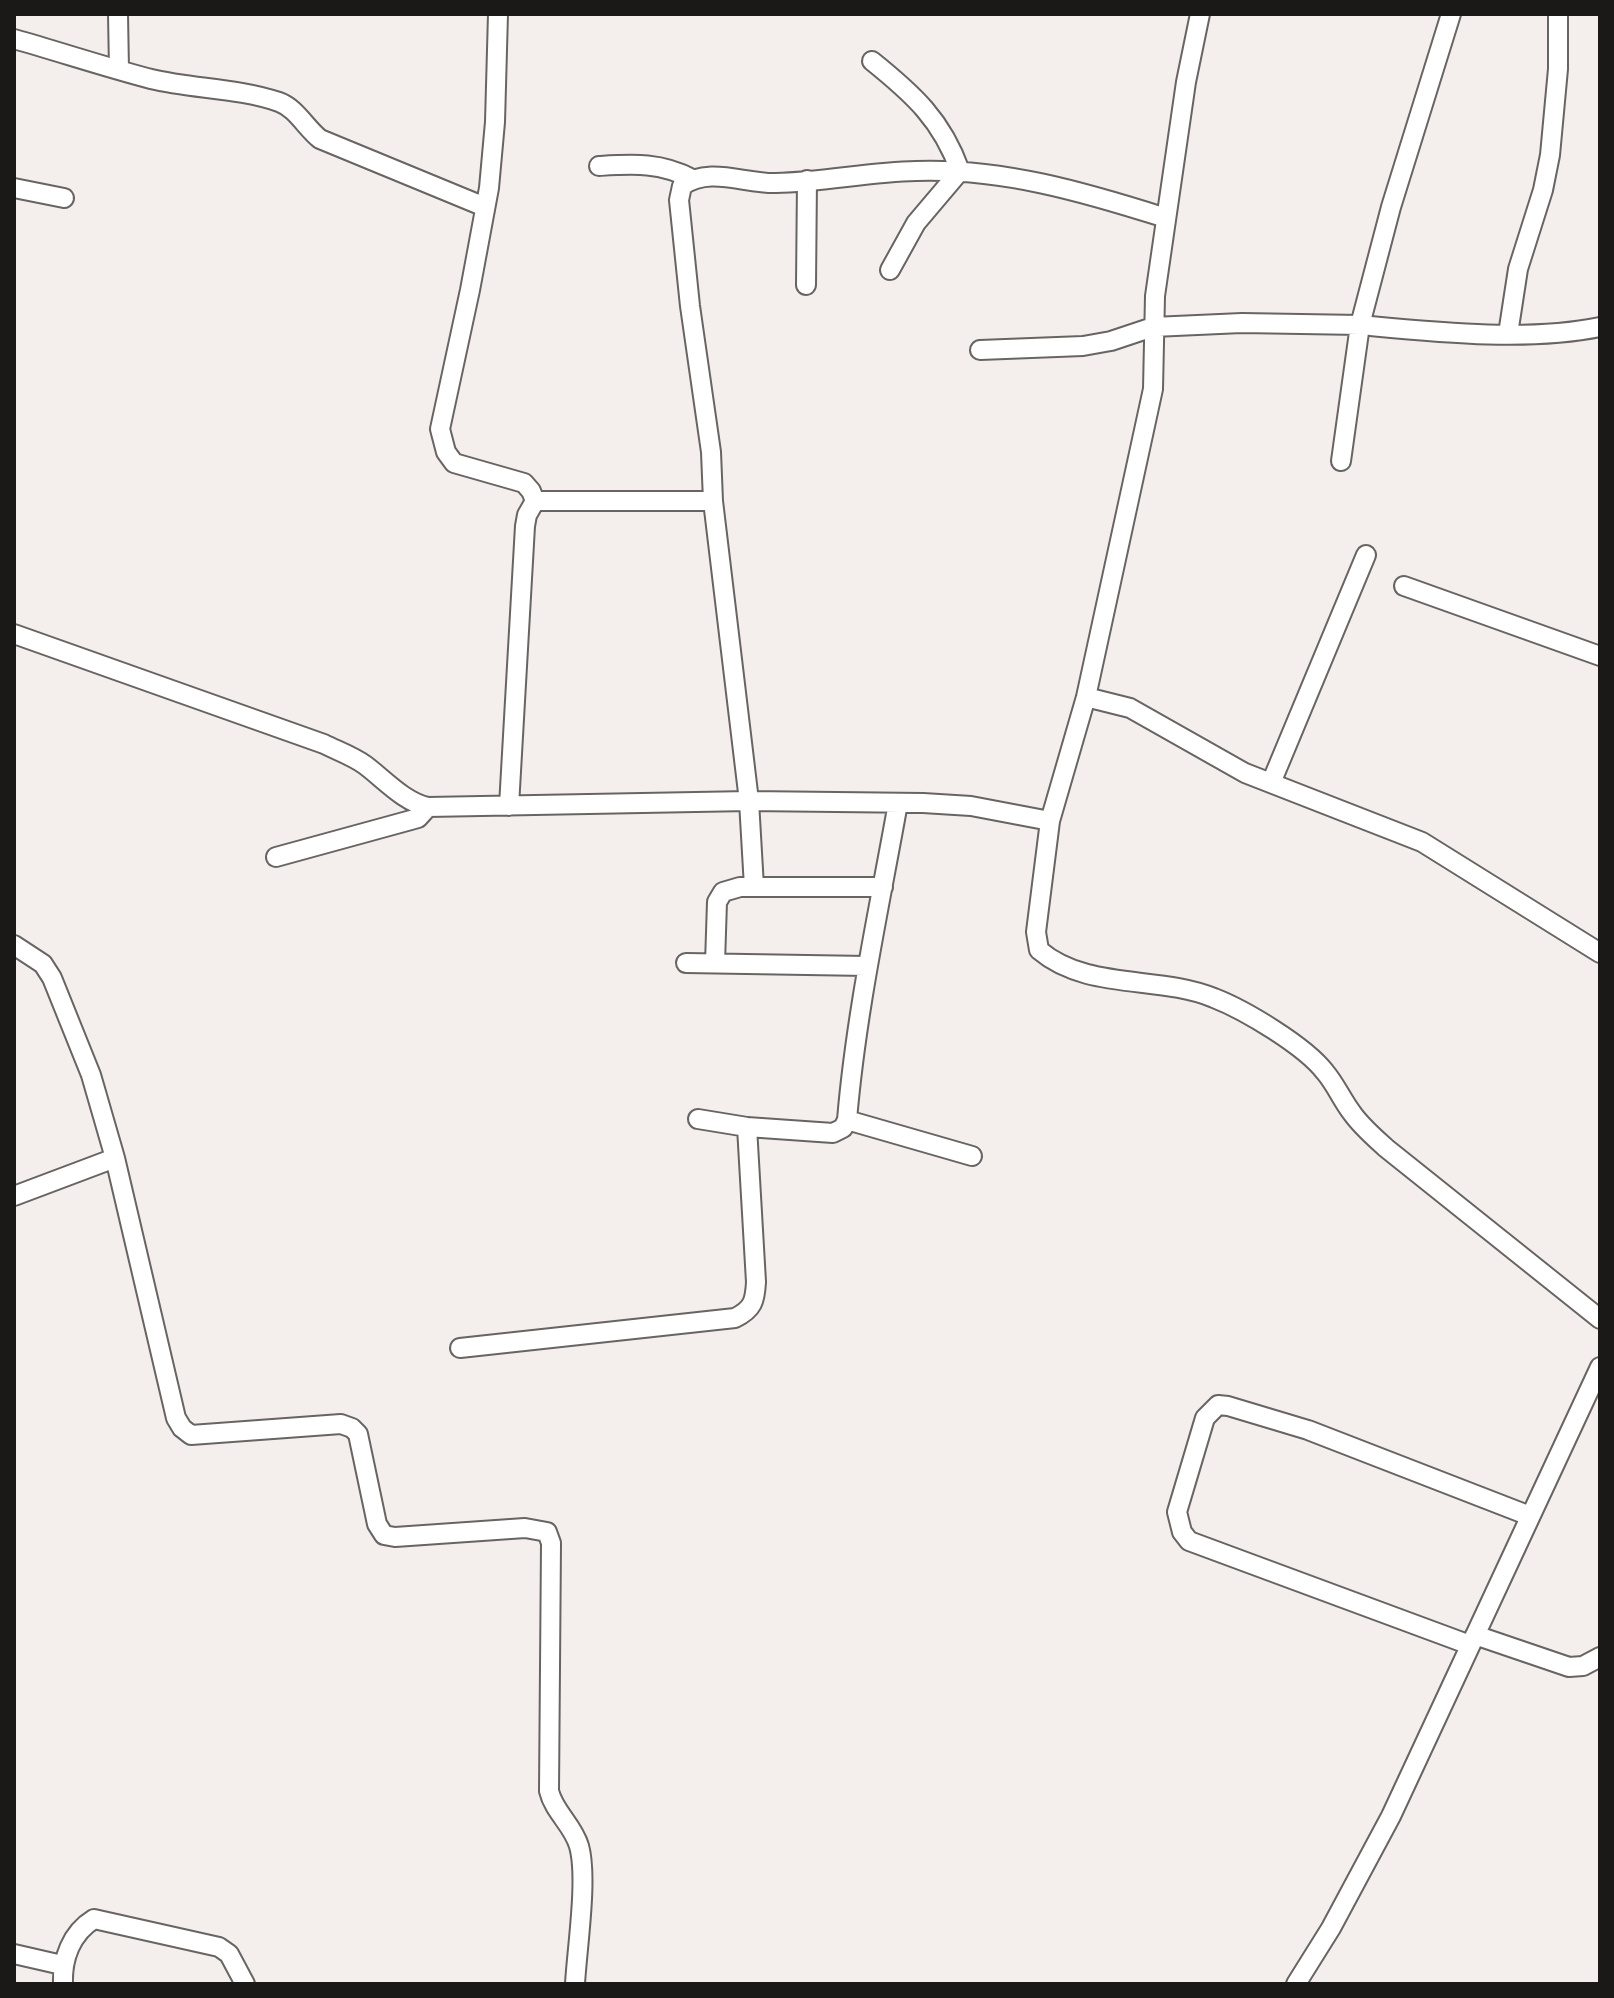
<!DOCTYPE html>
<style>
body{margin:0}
#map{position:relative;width:1614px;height:1998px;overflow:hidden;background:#f4efed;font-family:"DM Sans",sans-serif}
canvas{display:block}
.frame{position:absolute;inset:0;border:16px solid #1a1918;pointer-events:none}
</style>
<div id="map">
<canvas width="1614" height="1998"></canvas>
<div class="frame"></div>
</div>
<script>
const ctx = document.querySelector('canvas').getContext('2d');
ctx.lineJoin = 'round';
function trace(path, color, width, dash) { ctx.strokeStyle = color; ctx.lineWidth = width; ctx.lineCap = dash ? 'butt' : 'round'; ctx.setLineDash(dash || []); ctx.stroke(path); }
const minor = new Path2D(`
 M118 14 119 70
 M498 14 495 122 489 188 470 290 440 429 446 452 454 463 524 483 531 491 535 501
 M1451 14 1391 207 1360 325C1435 332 1527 342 1600 327
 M14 39C60 52 105 67 151 79 193 89 238 88 279 102 296 108 306 128 320 139L485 207
 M872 61C913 94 942 120 960 171L916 223 890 270
 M599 166C633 164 661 162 692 179
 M14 188 64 198
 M806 285 807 180
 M1508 334 1518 269 1543 190 1550 155 1558 69V14
 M980 350 1083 346 1111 341 1153 327 1242 323 1360 325 1341 461
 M1404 586 1600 656
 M14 634 324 744C338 751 353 756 365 765 384 779 404 802 428 807L749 801 923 803 971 806 1050 821 1086 697 1153 389 1155 296 1186 82 1200 14
 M1086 697 1130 708 1245 773 1422 842 1600 953
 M1271 783 1366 555
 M509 806 525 526 527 515 535 501H713
 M1050 821 1036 932 1039 950C1087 991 1159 975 1214 998 1245 1010 1305 1046 1325 1072 1336 1085 1342 1100 1352 1113 1361 1126 1374 1137 1386 1148L1600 1319
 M276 857 411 820 418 818 428 807
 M754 887 749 801 713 501 711 452 690 306 679 200 682 186C709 166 745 184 776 183 823 182 869 172 916 171 1002 168 1084 192 1166 218
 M14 945 43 964 52 978 91 1075 115 1158 176 1418 182 1428 191 1435 341 1424 352 1428 358 1434 377 1524 384 1535 395 1537 525 1528 547 1532 551 1543 549 1791C554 1812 573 1825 579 1846 588 1878 577 1948 575 1984
 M686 963 867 966
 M715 963 717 902 723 892 740 887H883
 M698 1119 747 1127 833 1133 843 1128 847 1120C856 1013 879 909 898 803
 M847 1120 972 1156
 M14 1196 115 1158
 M460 1348 735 1318C753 1309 755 1301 756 1282L747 1127
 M1475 1635 1569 1667 1583 1666 1600 1657
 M1470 1645 1189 1541 1182 1532 1177 1512 1205 1418 1218 1405 1228 1406 1308 1430 1530 1516
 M14 1954 62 1965
 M63 1984C62 1959 71 1933 94 1919L219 1947 229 1954 245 1984
 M1296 1984 1331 1928 1391 1816 1600 1367`);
trace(minor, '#686462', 22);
trace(minor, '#fff', 18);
</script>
